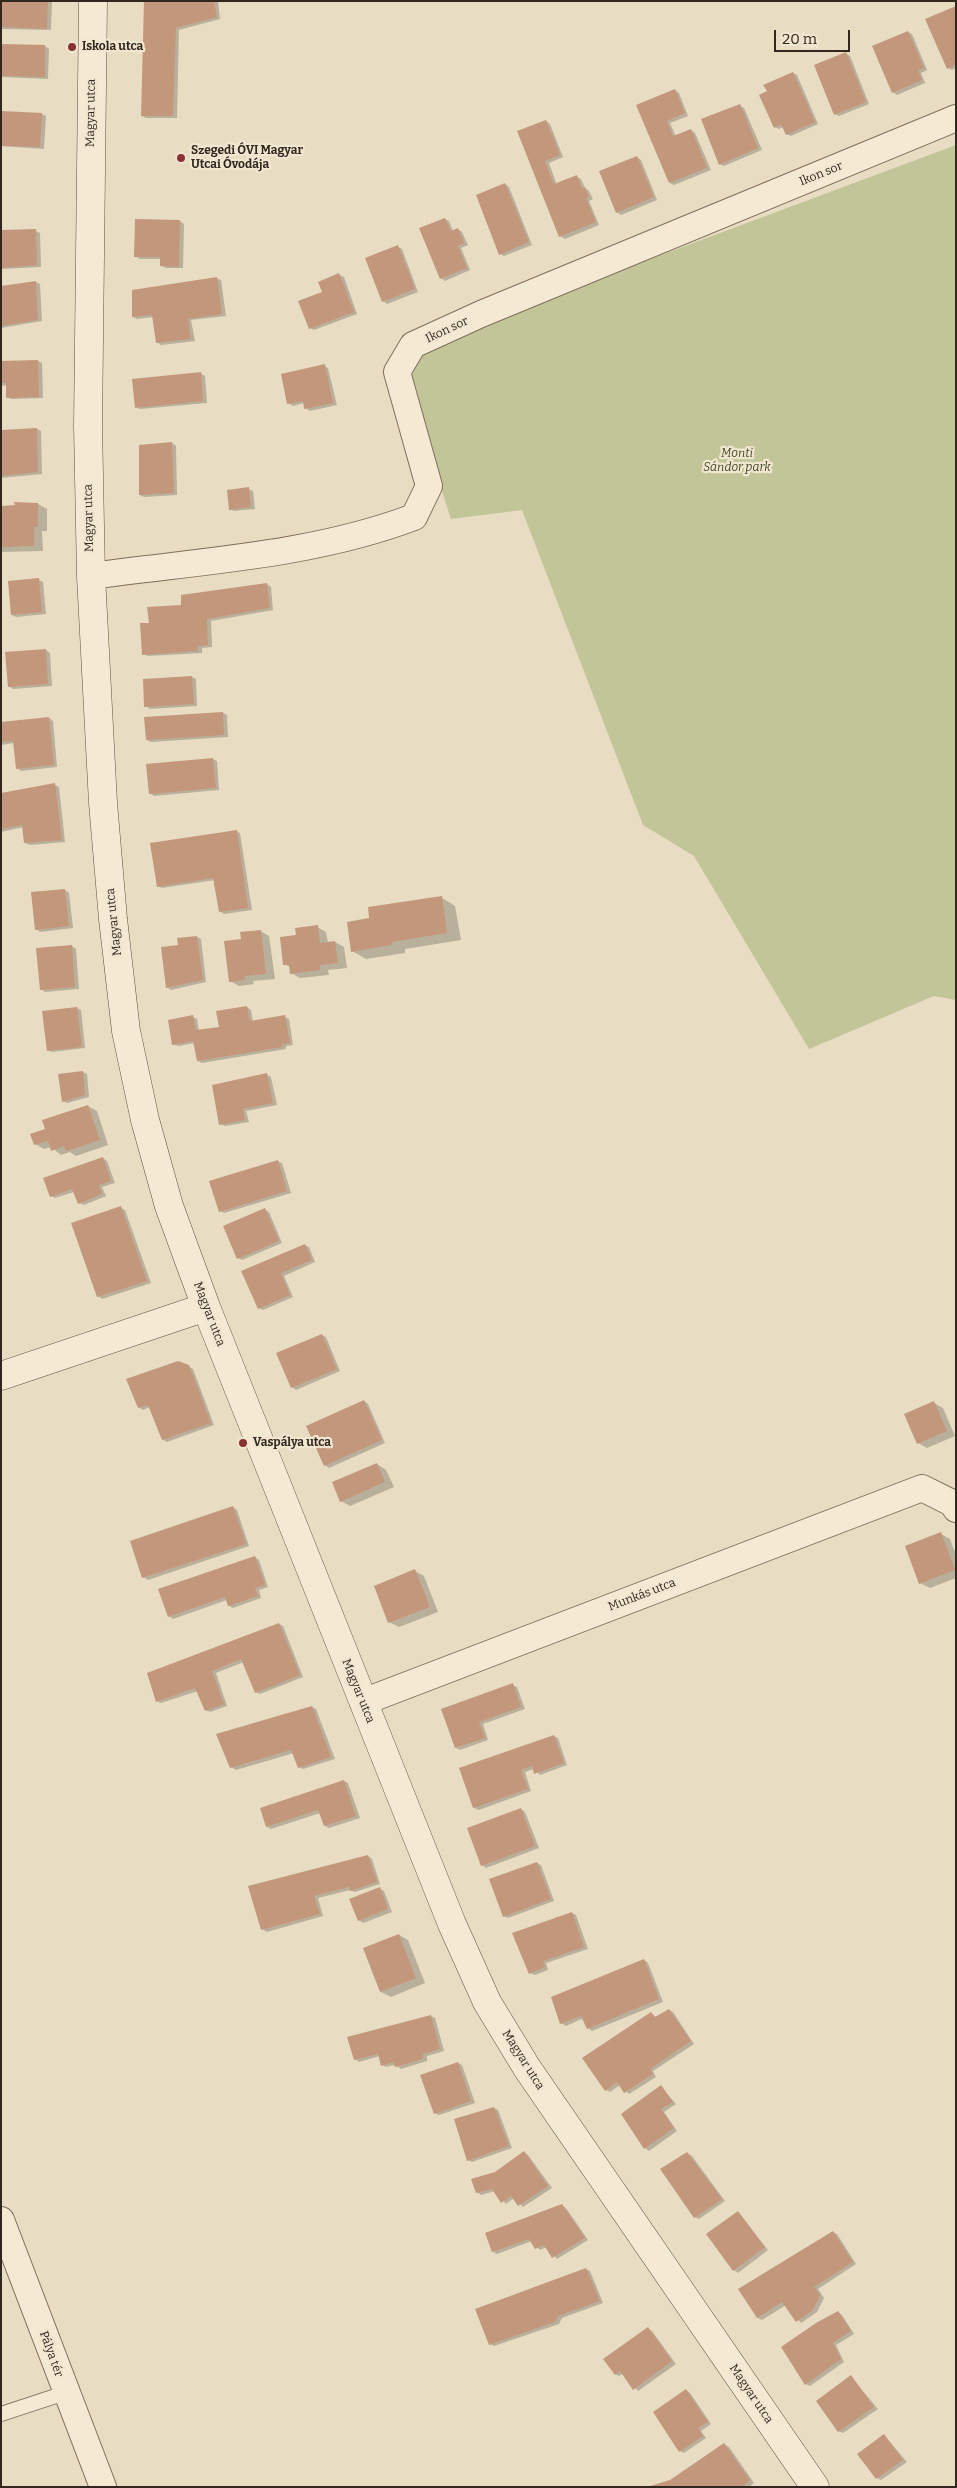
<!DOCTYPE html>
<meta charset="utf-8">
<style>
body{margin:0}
#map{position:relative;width:957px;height:2488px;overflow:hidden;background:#e8dcc2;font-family:Bitter,serif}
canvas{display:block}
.frame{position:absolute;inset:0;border:2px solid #32271e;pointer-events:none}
.scale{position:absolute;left:774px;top:30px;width:76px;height:22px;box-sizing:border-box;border:2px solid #32271e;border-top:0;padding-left:6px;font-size:15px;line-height:18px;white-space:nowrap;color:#32271e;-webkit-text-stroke:4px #f1e7d1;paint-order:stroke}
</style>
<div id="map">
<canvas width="957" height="2488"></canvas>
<div class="frame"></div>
<div class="scale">20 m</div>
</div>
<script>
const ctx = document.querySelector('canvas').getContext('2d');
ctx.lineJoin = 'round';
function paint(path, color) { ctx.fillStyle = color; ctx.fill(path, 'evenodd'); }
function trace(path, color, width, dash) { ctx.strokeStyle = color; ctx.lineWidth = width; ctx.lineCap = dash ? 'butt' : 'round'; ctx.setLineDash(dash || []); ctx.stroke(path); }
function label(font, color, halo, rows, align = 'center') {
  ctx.font = font + ' Bitter,serif'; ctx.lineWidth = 4.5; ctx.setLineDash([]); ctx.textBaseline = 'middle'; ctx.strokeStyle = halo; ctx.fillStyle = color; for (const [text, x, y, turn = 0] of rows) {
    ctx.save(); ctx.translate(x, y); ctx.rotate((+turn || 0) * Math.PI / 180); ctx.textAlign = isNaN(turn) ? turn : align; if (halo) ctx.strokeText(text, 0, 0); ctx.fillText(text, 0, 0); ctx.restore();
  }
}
paint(new Path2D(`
 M956 145V1000L934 996 809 1049 694 856 643 825 522 510 451 519 406 381 417 354 441 337Z`), '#c1c598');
paint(new Path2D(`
 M1 1H52L51 30 1 29Z
 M149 1H218L220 19 179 30 177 118H146L142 116Z
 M956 7V68L952 70 948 68Z
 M908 32 912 34 927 70 921 73 925 83 897 95 893 92Z
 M1 45 45 46 49 49 48 79 1 77Z
 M846 54 850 56 869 104 839 116 835 114Z
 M793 73 797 75 818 124 791 136 786 134 783 127 779 129 775 127 768 92Z
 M675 90 679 93 688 116 670 123 676 137 691 130 695 133 711 170 674 185 670 183 638 106Z
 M740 106 744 108 762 150 724 166 720 164Z
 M1 112 42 114 46 116 44 149 1 146Z
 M546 121 550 124 563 157 549 163 557 185 577 177 581 179 585 188 589 191 593 199 589 201 599 225 565 239 560 236 518 132Z
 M637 157 641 160 657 200 621 215 617 212Z
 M505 184 509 187 532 245 504 256 500 254Z
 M445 219 449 221 453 231 458 229 462 232 468 245 461 248 470 270 445 281 441 278Z
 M180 221 184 224 183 268H166L162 266V259H140L135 256Z
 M36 231 40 233 41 267 1 269V232Z
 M398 247 402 249 418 292 387 304 383 301Z
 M339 275 344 277 357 314 314 330 310 328 324 293Z
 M216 278 221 280 226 316 191 320 195 341 161 345 157 342 153 317 137 319 133 317Z
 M36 282 40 284 42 321 1 328V288Z
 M38 361 42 363 43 398 11 399 7 397V385L1 386V362Z
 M324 366 328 368 337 405 310 411 305 408 304 403 293 406 288 403Z
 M200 373 205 376 207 403 140 409 136 407Z
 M37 429 41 431 42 474 1 478V432Z
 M172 443 176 446 177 495 144 497 140 495Z
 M248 489 253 491 255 509 234 511 230 509Z
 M38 504 47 509V531H42L43 551 1 552V507Z
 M39 580 43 582 46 614 16 617 12 615Z
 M267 584 271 587 273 610 211 621 212 647 202 648V653L148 656 143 654 150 625 183 606Z
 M46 650 50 653 52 686 13 689 9 686Z
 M192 677 196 679 197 706 150 709 146 706Z
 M223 713 227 715 228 737 151 742 147 740Z
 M49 718 53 721 57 767 21 771 17 768 14 743 1 745V723Z
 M213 759 217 761 219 790 154 796 150 793Z
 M55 785 59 787 65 842 30 845 25 843 24 827 1 832V795Z
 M236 831 240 833 252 910 224 914 220 911 215 880 162 888 158 886Z
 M65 890 69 893 73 928 40 932 36 929Z
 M442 898 455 906 461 940 405 949V953L366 959 352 951 371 919Z
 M317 927 326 932 328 943 335 942 344 947 347 968 328 970 329 975 300 978 291 973V968L285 964 297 936Z
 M260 931 269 936 275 979 253 981 254 984 239 986 230 981 242 940Z
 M197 937 201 939 206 982 171 990 167 987 179 946 178 939Z
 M72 946 76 949 79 989 45 992 41 989Z
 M247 1007 251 1010 253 1022 285 1017 289 1019 293 1045 286 1046V1049L202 1063 198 1061 195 1043 178 1046 173 1044 193 1017 197 1019 199 1031 220 1028Z
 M77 1008 81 1010 85 1048 52 1052 48 1050Z
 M83 1072 87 1074 89 1097 67 1103 63 1101 59 1075Z
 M267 1075 271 1077 277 1105 246 1111 249 1122 225 1126 221 1124Z
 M88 1106 97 1111 108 1145 76 1156 70 1152 61 1155 51 1147 44 1149 35 1144 46 1130Z
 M103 1158 107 1161 115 1183 102 1187 106 1196 84 1205 79 1203 74 1192 55 1198 51 1196Z
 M277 1161 282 1163 291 1193 224 1213 220 1211Z
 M121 1208 125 1210 151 1283 102 1299 98 1296Z
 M265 1210 269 1212 282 1243 242 1260 238 1258Z
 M305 1245 309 1247 315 1262 284 1276 293 1297 263 1310 259 1308 243 1271Z
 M322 1335 326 1337 340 1371 296 1390 292 1387 278 1354Z
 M188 1366 193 1369 214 1425 167 1442 162 1439 150 1407 143 1410 139 1407Z
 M364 1401 368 1404 385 1443 329 1468 325 1465Z
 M934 1403 943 1408 955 1436 927 1448 918 1443Z
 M377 1464 386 1470 394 1487 350 1506 341 1501Z
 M233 1507 237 1510 249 1546 148 1580 143 1577Z
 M941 1534 950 1539 956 1555V1578L930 1588 920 1583Z
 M255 1557 259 1560 268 1587 259 1590 261 1598 233 1608 229 1606 227 1600 173 1619 169 1616Z
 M415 1571 424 1576 438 1612 399 1627 389 1622Z
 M279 1624 283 1626 303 1677 260 1694 256 1692 244 1662 216 1673 227 1706 210 1712 206 1710 198 1691 161 1703 157 1701Z
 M512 1685 517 1687 525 1709 483 1724 488 1740 460 1750 456 1748Z
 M312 1707 316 1709 335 1759 303 1769 299 1767 294 1753 236 1770 231 1767Z
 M554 1736 558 1738 567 1765 540 1775 534 1769 525 1772 531 1791 479 1810 474 1808 461 1769Z
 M344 1781 348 1783 360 1818 329 1828 325 1826 320 1813 271 1829 267 1827Z
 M521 1809 525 1812 539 1848 486 1868 482 1865Z
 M368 1856 372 1859 380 1884 355 1892 350 1890 318 1898 323 1916 267 1932 262 1929Z
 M537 1863 541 1865 554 1901 508 1918 504 1916Z
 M380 1889 384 1891 392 1912 363 1923 359 1920Z
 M572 1913 576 1915 588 1949 546 1963 548 1970 535 1975 530 1973Z
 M399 1935 408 1940 425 1983 391 1997 381 1992 364 1949Z
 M644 1960 648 1963 663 2002 592 2031 588 2028 584 2018 566 2026 561 2023Z
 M669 2010 673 2012 694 2044 653 2071 656 2077 629 2094 620 2085 610 2092 606 2090 651 2013 657 2018Z
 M431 2016 435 2018 444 2051 427 2056V2061L401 2069 395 2065 386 2067 382 2065 380 2056 359 2062 355 2059Z
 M458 2063 462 2065 475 2103 439 2115 435 2113Z
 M661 2087 676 2104 664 2112 677 2131 649 2151 645 2148 622 2114Z
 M494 2108 498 2110 512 2148 472 2162 468 2160Z
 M524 2153 528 2155 552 2188 523 2207 514 2198 506 2204 495 2191 481 2195 477 2192 496 2173Z
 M687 2153 692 2156 725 2201 699 2219 695 2217Z
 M562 2206 566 2208 588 2240 557 2259 547 2247 540 2250 532 2241 497 2254 493 2252Z
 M738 2213 768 2250 738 2273 734 2270 708 2234Z
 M833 2232 837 2234 856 2264 818 2289 824 2298 817 2312 801 2323 786 2305 762 2320 758 2318 740 2289Z
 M586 2269 590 2271 603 2303 562 2318 559 2324 494 2346 490 2344Z
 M838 2312 842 2315 854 2334 836 2345 844 2362 810 2386 806 2384Z
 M648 2329 652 2331 676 2364 638 2391 623 2374 619 2376 615 2374Z
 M851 2377 878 2409 843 2433 838 2431Z
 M686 2390 690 2393 711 2424 701 2431 706 2438 684 2453 680 2451Z
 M884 2435 907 2462 881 2480 877 2478Z
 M724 2444 729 2447 754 2483 749 2487H649L671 2481Z`), '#0003');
paint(new Path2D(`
 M1 1H48L47 29 1 27Z
 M144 1H214L217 17 176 28 173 116H141Z
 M956 6V65L947 69 925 19Z
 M908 31 924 68 918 70 922 80 892 93 872 46Z
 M1 44 45 45V77L1 76Z
 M846 52 866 102 834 115 814 65Z
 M793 72 815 122 786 135 781 124 774 128 759 95 767 91 763 85Z
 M675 89 685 113 667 121 673 136 691 129 707 168 669 183 636 105Z
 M740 104 758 148 719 165 701 119Z
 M1 111 42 113 40 147 1 146Z
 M546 120 560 155 545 161 554 184 577 175 582 189 585 187 589 197 586 198 596 222 559 237 517 131Z
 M637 156 654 197 616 213 599 171Z
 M505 183 529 242 499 255 476 195Z
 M445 218 451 231 458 228 464 243 458 246 467 268 440 279 419 228Z
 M135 219 180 220 179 267 160 266V257H134Z
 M36 229 37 265 1 268V230Z
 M398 245 415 289 382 302 365 258Z
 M339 273 354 312 309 329 298 301 322 292 318 282Z
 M217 277 222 314 188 319 191 339 156 343 152 315 132 317V290Z
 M36 281 38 320 1 326V286Z
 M38 360 39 397 6 398V383H1V361Z
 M325 364 333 403 304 409 303 401 287 404 281 374Z
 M201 372 203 401 135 408 132 379Z
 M37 428 38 472 1 476V430Z
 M172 442 174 493 139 495V445Z
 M249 487 251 507 229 510 227 490Z
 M14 502 38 503V527H34V546L1 547V506L15 505Z
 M39 578 42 612 11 615 8 581Z
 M267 583 270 608 207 619 208 645 198 646V651L142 655 140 623H149L147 607 181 605V595Z
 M46 649 48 684 8 687 5 652Z
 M192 676 194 704 144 707 143 679Z
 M223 712 224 735 146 740 144 717Z
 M49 717 54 765 16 769 13 741 1 742V722Z
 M213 758 216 788 149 794 146 764Z
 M55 783 62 840 24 843 22 825 1 829V793Z
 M237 830 248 908 219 912 213 878 157 887 150 843Z
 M65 889 69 926 35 930 31 892Z
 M442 896 447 933 392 942V945L351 952 347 922 369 918 368 907Z
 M318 925 320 943 335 941 338 963 320 965V970L290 974 289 965H283L280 937 296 935 295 928Z
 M261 930 266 974 245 976V980L229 982 224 941 241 939 240 932Z
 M197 936 203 980 166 988 161 947 178 945 177 938Z
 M72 945 75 987 40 990 36 948Z
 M247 1006 250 1021 285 1015 290 1043 282 1044V1047L197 1061 193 1041 172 1045 168 1020 193 1015 196 1030 219 1027 216 1011Z
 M77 1007 82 1047 47 1051 42 1011Z
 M83 1071 85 1095 62 1102 58 1074Z
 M267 1073 273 1103 243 1109 245 1120 219 1125 212 1085Z
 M88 1105 100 1140 66 1151 64 1146 51 1151 48 1141 34 1145 30 1134 45 1129 42 1120Z
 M103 1157 111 1181 99 1185 102 1194 78 1204 72 1189 50 1197 43 1178Z
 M278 1160 287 1191 219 1212 209 1181Z
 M121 1206 147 1281 97 1297 71 1223Z
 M265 1208 279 1241 237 1259 223 1226Z
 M305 1244 312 1260 281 1273 290 1295 258 1309 241 1271Z
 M322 1334 337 1369 291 1388 276 1353Z
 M178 1361 189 1365 211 1423 162 1440 148 1405 138 1408 126 1379Z
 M364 1400 382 1440 324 1466 306 1426Z
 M934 1401 947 1431 917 1444 904 1414Z
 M377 1463 385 1482 340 1502 332 1482Z
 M233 1506 246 1544 142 1578 130 1541Z
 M941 1532 955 1570 919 1584 905 1546Z
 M255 1556 265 1585 255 1588 258 1596 228 1606 225 1597 168 1617 158 1589Z
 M415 1569 430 1607 388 1623 374 1586Z
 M279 1623 300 1675 255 1693 241 1659 212 1671 224 1704 205 1711 195 1688 156 1702 147 1673Z
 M513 1683 521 1707 479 1722 485 1738 455 1748 441 1709Z
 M312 1706 331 1757 298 1768 291 1750 230 1768 216 1734Z
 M554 1735 564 1763 534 1774 532 1766 521 1770 528 1789 473 1808 459 1768Z
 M344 1780 356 1816 324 1826 318 1810 266 1827 260 1808Z
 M521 1808 535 1846 481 1866 467 1828Z
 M368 1855 377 1882 350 1891 349 1887 314 1896 320 1914 261 1930 248 1886Z
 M537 1862 551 1899 503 1917 489 1879Z
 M380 1887 388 1909 358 1921 349 1899Z
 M572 1912 584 1947 543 1961 545 1967 529 1974 512 1933Z
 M399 1934 416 1978 380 1992 363 1948Z
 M644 1959 659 1999 587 2029 581 2016 560 2024 551 1997Z
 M669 2009 691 2041 650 2069 653 2074 624 2093 617 2082 605 2091 582 2058 651 2012 655 2017Z
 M431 2015 440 2049 423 2054V2059L395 2067 393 2062 381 2066 378 2054 354 2060 347 2037Z
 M458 2062 471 2101 434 2114 420 2075Z
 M661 2085 673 2102 661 2109 674 2128 644 2149 621 2114Z
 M494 2107 509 2146 467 2161 454 2119Z
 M524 2151 548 2186 518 2206 511 2196 501 2203 492 2189 476 2193 471 2179 495 2172Z
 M687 2152 722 2199 694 2218 660 2169Z
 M562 2204 585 2238 552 2258 544 2245 535 2249 529 2239 492 2252 485 2233Z
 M738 2211 765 2247 733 2271 706 2234Z
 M833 2231 853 2262 814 2287 820 2295 813 2310 796 2322 782 2302 757 2318 738 2289Z
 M586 2268 600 2301 558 2316 555 2322 489 2345 475 2309Z
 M838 2311 851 2331 833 2343 841 2359 805 2385 781 2347 816 2323Z
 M648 2327 672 2361 633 2390 620 2371 615 2375 603 2359Z
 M851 2375 874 2407 838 2432 816 2401Z
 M686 2389 708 2422 698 2428 703 2436 679 2452 653 2412Z
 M884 2434 903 2460 876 2479 857 2454Z
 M724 2443 750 2480 742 2487H647L670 2480Z`), '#c3977c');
const lane = new Path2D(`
 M1 2414 65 2393`);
const street = new Path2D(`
 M91 576C198 561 311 556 414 517L429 486 397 372 413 345 481 314 956 118
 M363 1702 922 1488 952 1503 956 1509
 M1 2220 103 2487`);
const secondary = new Path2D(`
 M93 1 88 426 91 576 103 803 113 919 126 1031 145 1120 169 1206 206 1307 452 1924 487 2002 527 2068 815 2487
 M1 1376 206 1307`);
trace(lane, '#806e5b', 16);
trace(street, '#806e5b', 28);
trace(secondary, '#624f3f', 29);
trace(lane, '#f4ead4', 14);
trace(street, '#f4ead4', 26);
trace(secondary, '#f4ead4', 28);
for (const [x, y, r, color] of [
 [72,47,5,"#893236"],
 [181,158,5,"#893236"],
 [243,1443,5,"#893236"]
]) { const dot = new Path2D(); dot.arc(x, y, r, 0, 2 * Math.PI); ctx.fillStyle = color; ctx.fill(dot); trace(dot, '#f1e7d1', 2); }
label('bold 12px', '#32271e', '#f1e7d1', [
 ["Iskola utca",82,47],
 ["Szegedi ÓVI Magyar",191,151],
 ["Utcai Óvodája",191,165],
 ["Vaspálya utca",253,1443]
], 'left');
label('12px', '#32271e', '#f1e7d1', [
 ["Magyar utca",91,113,-89],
 ["Ikon sor",821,174,-22],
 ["Ikon sor",447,330,-25],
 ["Magyar utca",89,518,-91],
 ["Magyar utca",114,922,-96],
 ["Magyar utca",209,1314,69],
 ["Munkás utca",642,1595,-21],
 ["Magyar utca",358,1691,68],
 ["Magyar utca",523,2060,58],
 ["Pálya tér",51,2354,70],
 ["Magyar utca",751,2394,56]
]);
label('italic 12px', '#444c27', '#f1e7d1', [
 ["Monti",737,454],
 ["Sándor park",737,468]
]);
</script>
